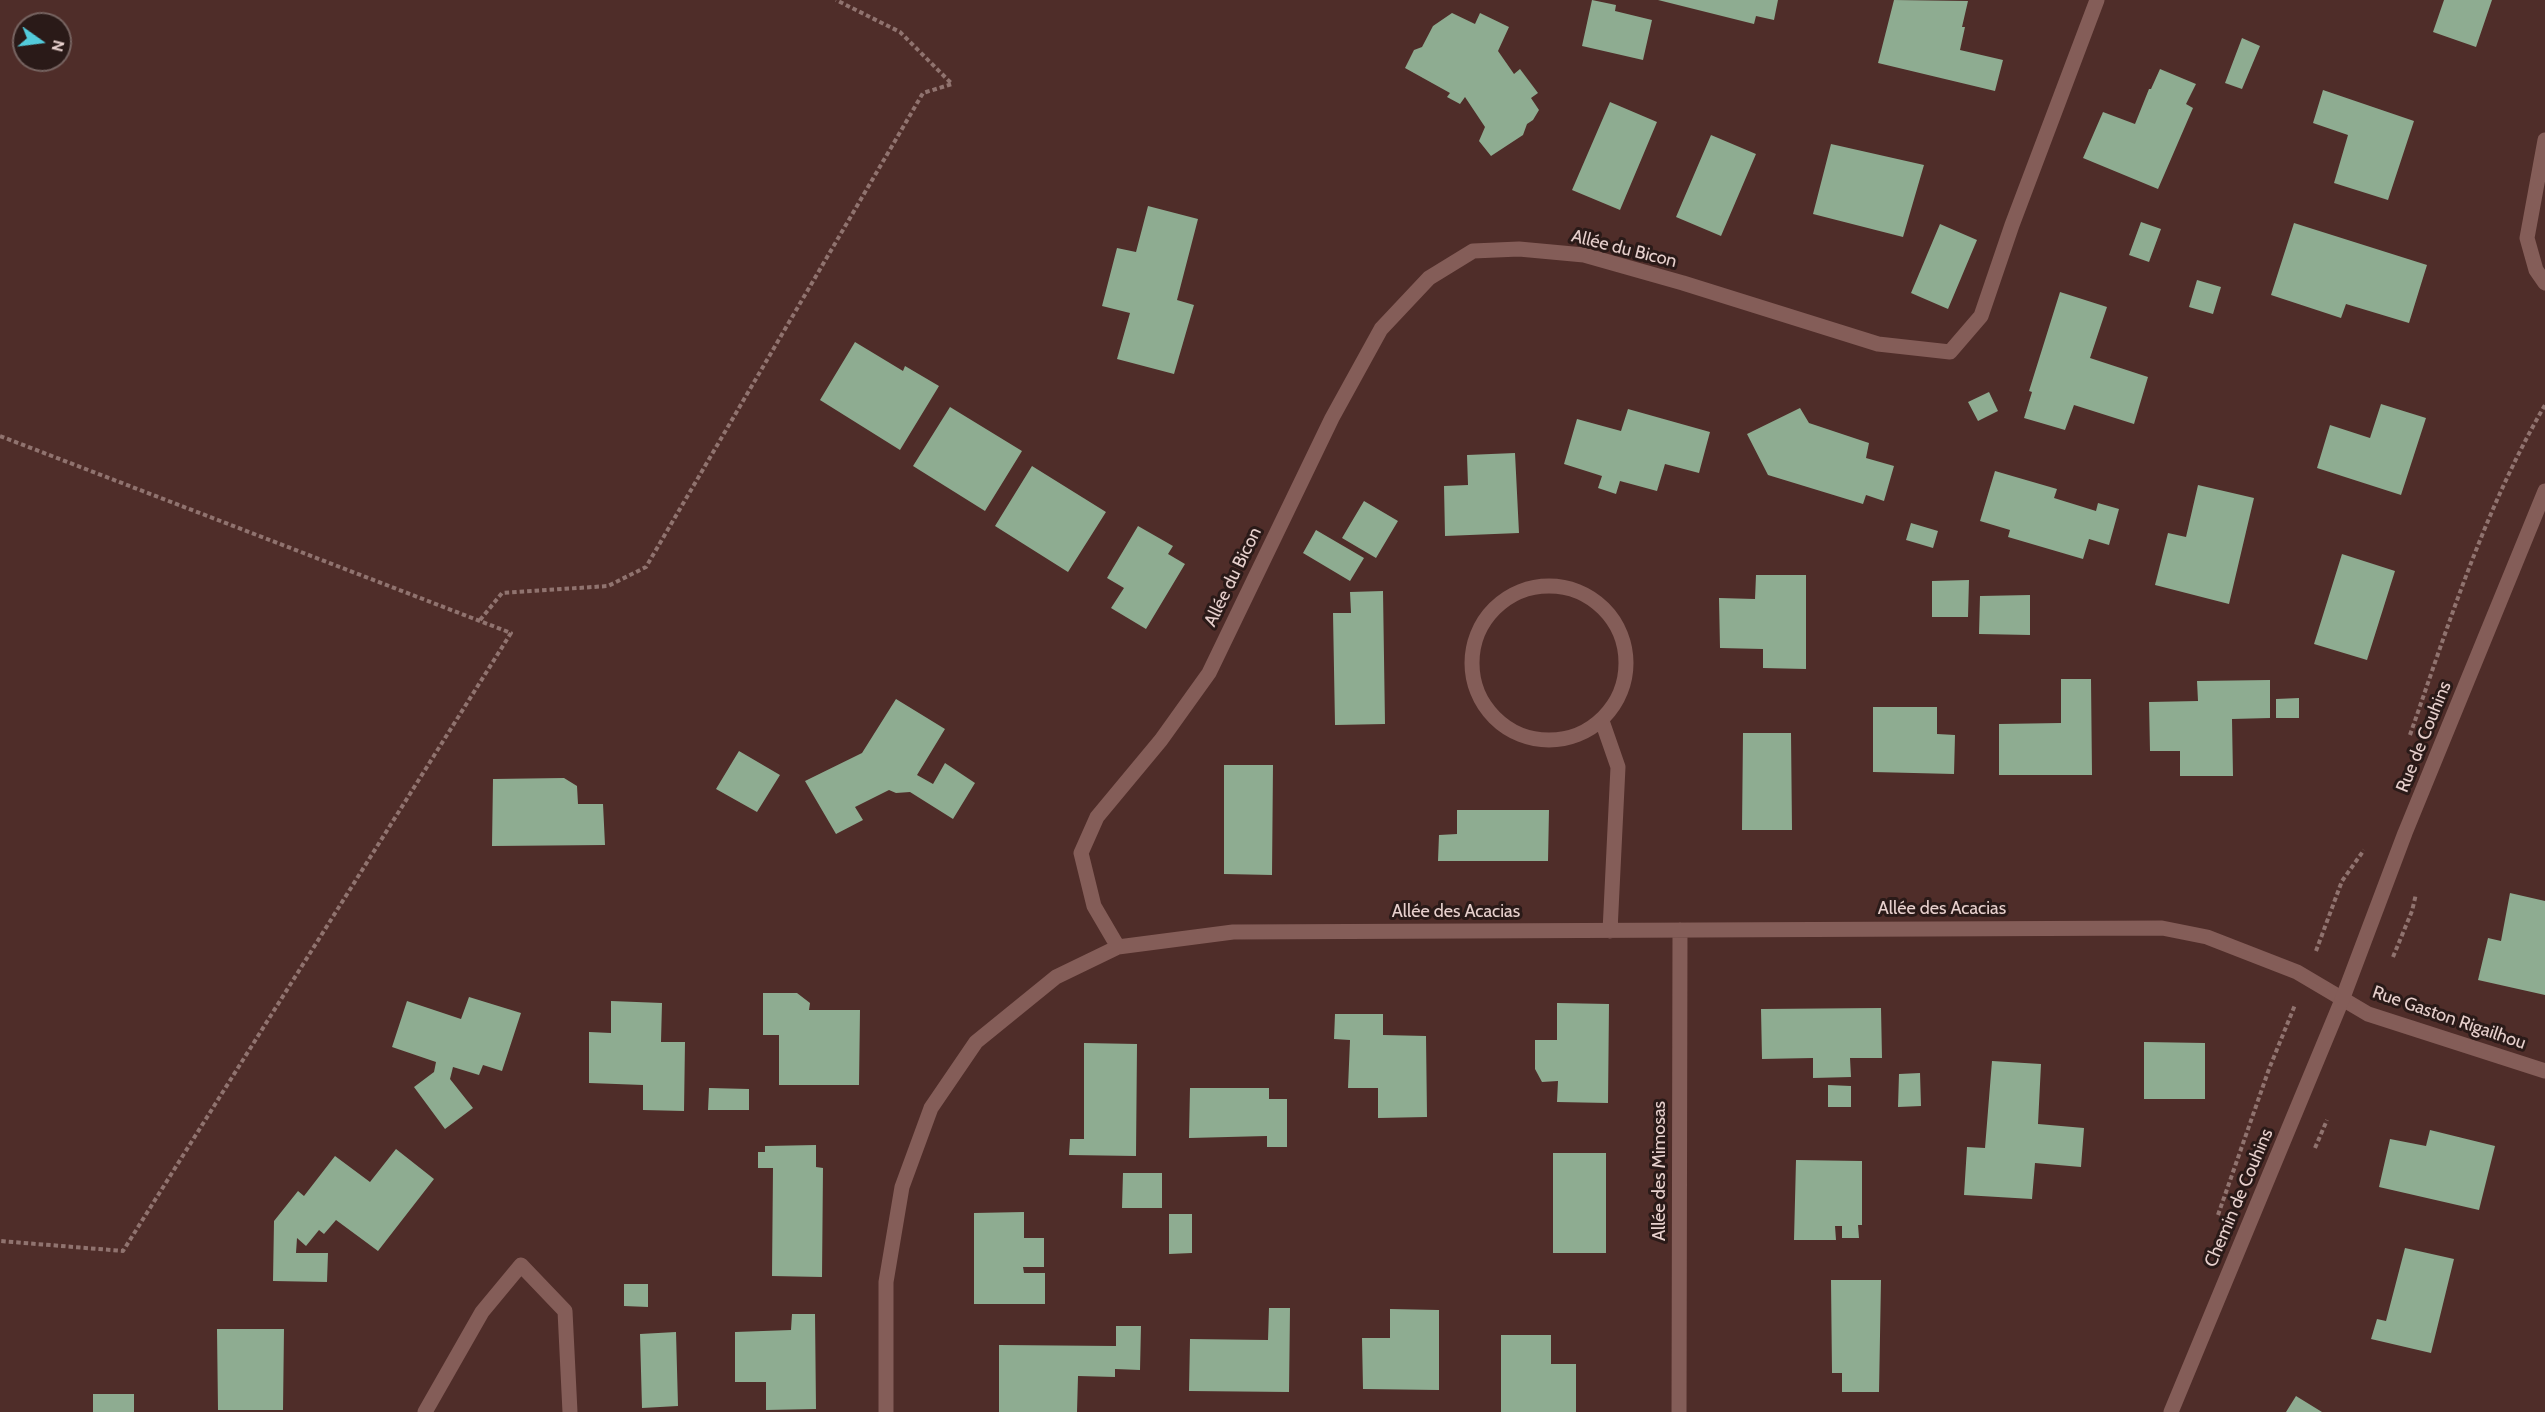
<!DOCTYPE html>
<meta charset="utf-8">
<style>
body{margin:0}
#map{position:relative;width:2545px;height:1412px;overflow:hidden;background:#4f2d29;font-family:Cabin,sans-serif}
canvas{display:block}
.north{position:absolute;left:12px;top:12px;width:60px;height:60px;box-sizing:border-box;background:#2a1a18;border:2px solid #766360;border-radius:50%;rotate:104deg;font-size:16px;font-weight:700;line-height:24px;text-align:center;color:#e7d0cd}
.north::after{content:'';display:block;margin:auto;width:21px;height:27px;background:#53cbdb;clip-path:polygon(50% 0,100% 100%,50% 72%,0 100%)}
</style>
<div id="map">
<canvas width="2545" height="1412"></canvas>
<div class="north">N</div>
</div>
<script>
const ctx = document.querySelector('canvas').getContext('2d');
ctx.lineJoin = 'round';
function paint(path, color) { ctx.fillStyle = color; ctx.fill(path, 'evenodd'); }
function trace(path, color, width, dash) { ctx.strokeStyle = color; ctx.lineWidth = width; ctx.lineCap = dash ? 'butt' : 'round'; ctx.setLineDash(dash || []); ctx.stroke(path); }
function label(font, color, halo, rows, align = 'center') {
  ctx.font = font + ' Cabin,sans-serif'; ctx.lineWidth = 6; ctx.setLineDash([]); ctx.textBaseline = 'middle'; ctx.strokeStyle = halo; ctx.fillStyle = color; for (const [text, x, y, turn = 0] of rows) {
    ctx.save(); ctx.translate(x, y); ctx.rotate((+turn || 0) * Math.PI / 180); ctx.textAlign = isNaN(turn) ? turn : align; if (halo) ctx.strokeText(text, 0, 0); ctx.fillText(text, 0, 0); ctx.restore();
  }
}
paint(new Path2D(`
 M1592 0 1616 5 1615 11 1652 20 1643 60 1582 46Z
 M1658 0H1778L1774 20 1756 16 1754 24Z
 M1894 0 1968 1 1962 27H1965L1960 50 2003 60 1995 91 1878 63Z
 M2444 0H2492L2476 47 2433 32Z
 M1452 13 1475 24 1480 13 1509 27 1498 51 1514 74 1520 69 1538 93 1531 98 1539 110 1533 120 1527 124 1523 135 1491 156 1479 141 1485 127 1465 97 1460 104 1447 97 1450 93 1405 68 1414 50 1422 47 1433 26Z
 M2242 38 2260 46 2242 89 2225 83Z
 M2160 69 2196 84 2186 104 2193 108 2158 189 2083 158 2103 112 2135 124 2149 89H2151Z
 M2323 90 2414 121 2388 200 2334 183 2348 135 2313 123Z
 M1610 102 1657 122 1620 210 1572 190Z
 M1711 135 1756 154 1721 236 1676 217Z
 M1831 144 1924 165 1903 237 1813 214Z
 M1148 206 1198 219 1177 300 1194 305 1174 374 1117 359 1130 313 1102 306 1117 248 1136 252Z
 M2141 222 2161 229 2149 262 2129 255Z
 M2294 223 2427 265 2409 323 2346 304 2341 318 2271 295Z
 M1940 224 1977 240 1948 309 1911 293Z
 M2197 280 2221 287 2213 314 2189 307Z
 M2060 292 2107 307 2090 358 2148 377 2134 424 2074 405 2065 430 2024 418 2032 392 2029 391Z
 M855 342 903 371 905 366 939 386 900 450 820 400Z
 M1989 392 1998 411 1978 421 1968 402Z
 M2381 404 2426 418 2401 495 2317 468 2330 425 2370 438Z
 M950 407 1022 451 985 511 913 466Z
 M1800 408 1809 423 1869 443 1866 458 1894 466 1884 501 1866 495 1863 504 1768 475 1747 434Z
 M1628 409 1710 432 1699 473 1665 464 1657 491 1620 481 1616 494 1598 488 1602 476 1564 464 1577 419 1621 431Z
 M1515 453 1519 533 1445 536 1444 486 1468 485 1467 455Z
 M1032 466 1106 512 1068 572 995 526Z
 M1995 471 2057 489 2054 498 2096 511 2098 503 2119 509 2109 545 2089 539 2083 559 2008 537 2010 530 1980 521Z
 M2198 485 2254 498 2229 604 2155 585 2168 533 2186 537Z
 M1364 501 1398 521 1376 558 1342 538Z
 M1911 523 1938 531 1933 548 1906 540Z
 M1138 526 1173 546 1168 554 1185 564 1146 629 1111 608 1124 588 1107 578Z
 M1316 530 1364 558 1350 581 1303 553Z
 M2342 554 2395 571 2367 660 2314 644Z
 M1756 575H1806V669L1763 668V649L1720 648 1719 598 1755 599Z
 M1969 580 1968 617H1932V581Z
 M1383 591 1385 724 1335 725 1333 613H1351L1350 592Z
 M2030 595V635L1979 634 1980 596Z
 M2061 679H2091L2092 775H1999V724L2061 723Z
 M2270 680V718L2232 719 2233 776H2180V751H2150L2149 702 2198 701 2197 681Z
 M2299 698V718H2276V699Z
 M896 699 945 729 917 775 933 784 945 763 975 783 953 819 910 792 896 793 889 790 855 807 863 820 836 834 805 781 862 753Z
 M1873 707H1937V734L1955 735 1954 774 1873 772Z
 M1743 733H1791L1792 830H1742Z
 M739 751 780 775 757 812 716 789Z
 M1224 765H1273L1272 875 1224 874Z
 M564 778 577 786 578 804H603L605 845 492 846 493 779Z
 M1457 810H1549L1548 861H1438L1439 835 1457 834Z
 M2510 893 2545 901V995L2478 980 2488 938 2501 941Z
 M763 993H797L810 1003 809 1010H860L859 1085H779V1035H763Z
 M469 997 521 1013 502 1071 483 1065 479 1075 453 1067 450 1079 473 1108 445 1129 414 1087 434 1072 436 1062 392 1047 407 1001 461 1019Z
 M611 1001 662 1003 661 1042H685L684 1111 643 1110V1085L589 1083V1032L611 1033Z
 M1557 1003 1609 1004 1608 1103 1557 1102 1558 1081 1542 1082 1535 1069V1040H1557Z
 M1881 1008 1882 1058H1850L1851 1077 1813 1078V1058L1762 1059 1761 1009Z
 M1335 1014H1383V1035L1426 1036 1427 1117 1378 1118V1088H1348L1350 1040 1334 1039Z
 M2144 1042 2205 1043V1099H2144Z
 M1084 1043 1137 1044 1136 1156 1069 1155 1070 1139H1084Z
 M1992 1061 2041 1064 2038 1124 2084 1128 2081 1167 2035 1163 2032 1199 1964 1195 1967 1147 1985 1148Z
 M1920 1073 1921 1106 1898 1107 1899 1074Z
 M1828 1085 1851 1086V1107H1828Z
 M709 1088 749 1089V1110H708Z
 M1190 1088H1269V1099H1287V1147H1267V1136L1189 1138Z
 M2430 1130 2495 1146 2479 1210 2379 1187 2390 1139 2426 1146Z
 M816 1145V1167L823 1168 822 1277 772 1276 773 1168H758V1152H765V1146Z
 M396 1149 434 1179 378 1251 336 1220 324 1234 319 1230 306 1246 297 1238 296 1253H328L327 1282 273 1281 274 1221 298 1191 304 1196 335 1156 370 1182Z
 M1553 1153H1606V1253H1553Z
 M1796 1160 1862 1161V1225H1858L1859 1238H1842V1226H1835L1836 1240H1794Z
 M1123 1173H1162V1208H1122Z
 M1024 1212V1238H1044V1267H1023L1024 1273H1045V1304H974V1213Z
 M1169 1214H1192V1253L1169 1254Z
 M2405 1248 2454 1259 2431 1353 2371 1339 2377 1319 2386 1321Z
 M1831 1280H1881L1879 1392H1842V1373H1832Z
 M624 1284H648V1307L624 1306Z
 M1269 1308H1290L1289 1392 1189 1391 1190 1339 1268 1340Z
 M1390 1309 1439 1310V1390L1363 1389 1362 1338H1390Z
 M792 1314H815L816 1409 766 1410V1382H735V1332L791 1330Z
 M1116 1326H1141L1140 1370 1115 1369V1377L1078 1376 1077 1412H999V1345L1116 1346Z
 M217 1329H284L283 1410H218Z
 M676 1332 678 1406 642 1408 640 1334Z
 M1501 1335H1551V1364H1576V1412H1501Z
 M93 1394H134V1412H93Z
 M2296 1396 2322 1412H2286Z`), '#8eac91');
trace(new Path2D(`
 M0 436 511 633 123 1251 0 1241
 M480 620 502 593 608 586 646 567 923 93 952 84 900 32 836 0
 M2410 735C2449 623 2485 508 2545 405
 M2316 951 2342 881 2364 850
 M2393 957 2412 911 2416 894
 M2315 1148 2327 1120
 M2218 1215 2269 1069 2295 1005`), '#90736f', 4, [4.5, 3]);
trace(new Path2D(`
 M2545 140 2527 238 2536 270 2545 283
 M1472 663a77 77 0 1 1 154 0a77 77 0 1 1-154 0Z
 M1602 721 1618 767 1610 931
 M1118 947 1094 906 1081 853 1097 817 1161 740 1209 673 1332 418 1381 329 1429 278 1473 251 1519 249 1584 255 1683 283 1878 344 1950 352 1981 316 2012 225 2097 0
 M425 1412 482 1312 521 1265 565 1311 570 1412
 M886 1412V1282L902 1187 931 1108 976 1042 1056 977 1118 947 1233 932 2162 928 2207 937 2297 972 2368 1014 2545 1071
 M1679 1412 1680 930`), '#845d58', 15);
trace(new Path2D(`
 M2171 1412 2342 1000 2405 833 2545 491`), '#845d58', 15);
label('18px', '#e7d0cd', '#2a1a18', [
 ["Allée du Bicon",1624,249,14],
 ["Allée du Bicon",1233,577,-64],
 ["Rue de Couhins",2424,737,-68],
 ["Allée des Acacias",1942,909],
 ["Allée des Acacias",1456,912],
 ["Rue Gaston Rigailhou",2449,1018,19],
 ["Allée des Mimosas",1660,1171,-90],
 ["Chemin de Couhins",2239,1198,-67]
]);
</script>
